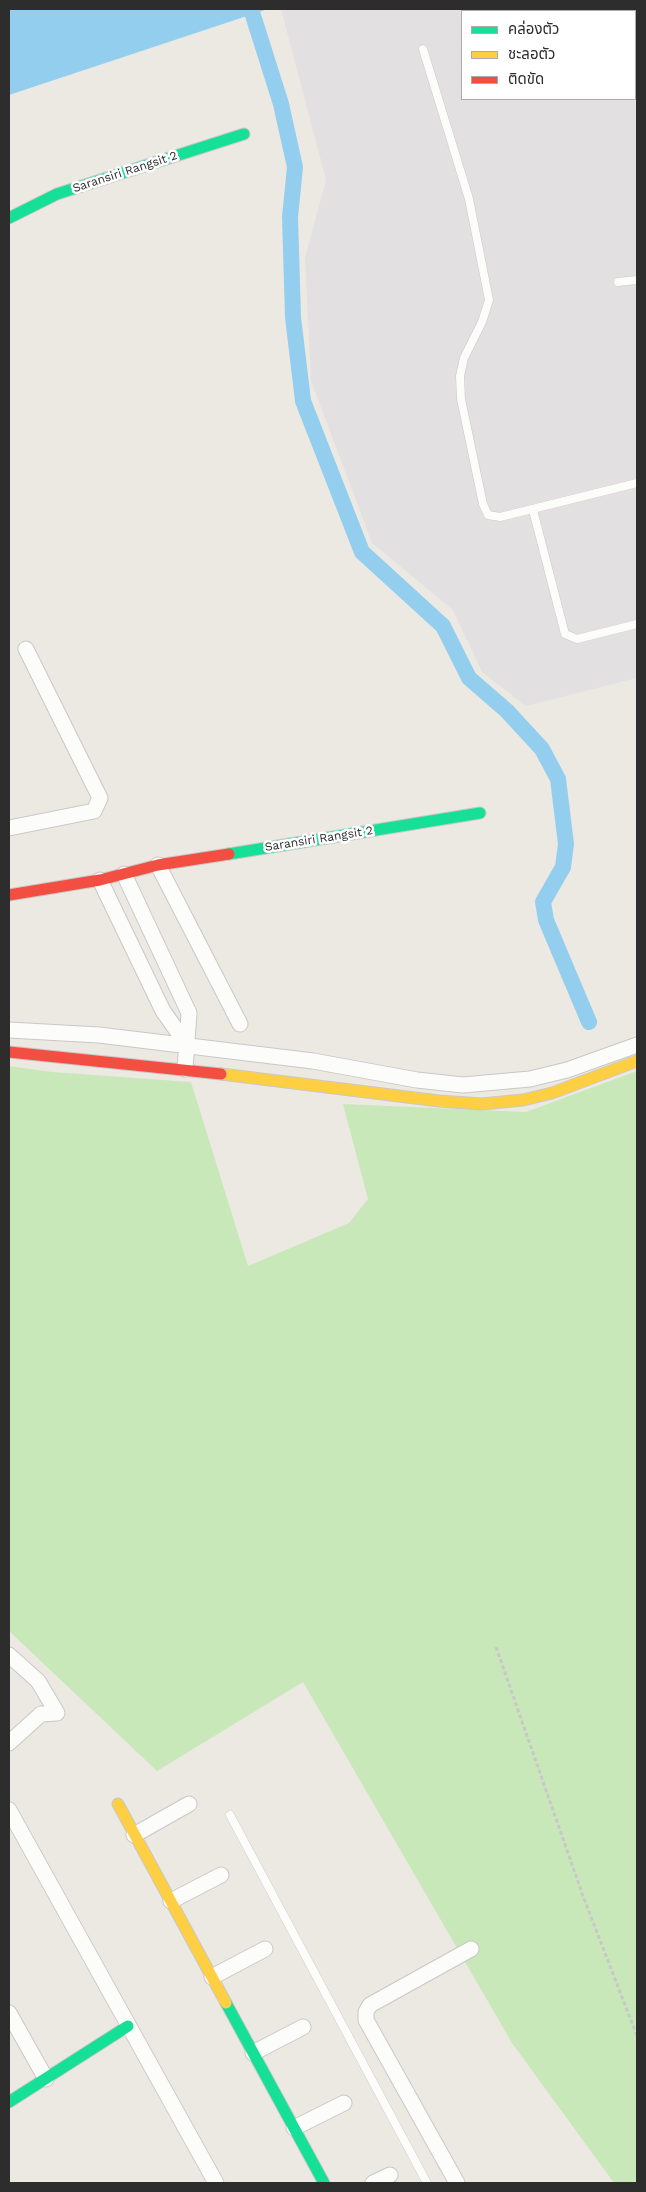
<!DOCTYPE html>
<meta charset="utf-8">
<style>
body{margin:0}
#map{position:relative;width:646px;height:2192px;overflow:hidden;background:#ece9e2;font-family:"Work Sans","Noto Sans Thai",sans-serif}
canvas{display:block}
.frame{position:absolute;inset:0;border:10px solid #2d2d2d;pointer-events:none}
.legend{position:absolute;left:461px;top:10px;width:175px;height:90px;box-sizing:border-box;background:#fff;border:1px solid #ababab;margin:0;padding:6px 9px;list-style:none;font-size:15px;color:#2d2d2d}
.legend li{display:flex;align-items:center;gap:10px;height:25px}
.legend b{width:25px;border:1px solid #ababab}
</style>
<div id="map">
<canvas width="646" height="2192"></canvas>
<div class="frame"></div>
<ul class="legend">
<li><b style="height:6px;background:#16e098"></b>คล่องตัว</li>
<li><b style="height:6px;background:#ffcf43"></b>ชะลอตัว</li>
<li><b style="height:6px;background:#f24e42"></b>ติดขัด</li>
</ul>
</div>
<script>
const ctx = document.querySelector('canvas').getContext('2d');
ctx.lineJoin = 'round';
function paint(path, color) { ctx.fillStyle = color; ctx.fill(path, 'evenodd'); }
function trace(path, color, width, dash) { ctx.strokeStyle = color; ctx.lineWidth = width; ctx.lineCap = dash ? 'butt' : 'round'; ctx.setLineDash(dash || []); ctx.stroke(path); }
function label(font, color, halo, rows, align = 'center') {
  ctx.font = font + ' "Work Sans",sans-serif'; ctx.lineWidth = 5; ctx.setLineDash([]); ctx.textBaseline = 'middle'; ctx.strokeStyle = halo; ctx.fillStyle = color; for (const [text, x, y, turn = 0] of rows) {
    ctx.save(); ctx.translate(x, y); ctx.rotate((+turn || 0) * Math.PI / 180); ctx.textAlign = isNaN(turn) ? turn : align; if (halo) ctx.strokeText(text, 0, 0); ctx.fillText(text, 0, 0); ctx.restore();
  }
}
paint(new Path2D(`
 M281 9H637V678L526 706 482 672 453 610 372 543 311 381 305 258 326 180ZM462 11H635V99H462Z`), '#e3e0e1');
paint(new Path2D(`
 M9 1066 52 1072 191 1082 248 1266 349 1223 368 1199 343 1104 526 1112 637 1071V2183H614L512 2043 303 1682 157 1771 9 1631Z`), '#c9e8ba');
paint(new Path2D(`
 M9 9H268L9 95Z`), '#94ceef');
trace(new Path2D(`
 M251 9 281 104 295 167 290 217 293 317 303 401 362 552 443 626 469 678 507 711 542 749 558 779 566 844 563 867 543 902 546 920 589 1022`), '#94ceef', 16);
const lane = new Path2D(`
 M423 49 469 199 489 300 482 322 464 358 460 376 461 399 483 504 488 515 500 517 637 483
 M618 282 637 280
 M533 510 565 634 577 639 637 624
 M230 1815 427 2183`);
const street = new Path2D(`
 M9 828 94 811 100 798 26 649
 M158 865 240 1024
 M124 874 189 1013 185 1069
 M100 880 163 1011 187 1045
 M9 1030 99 1035 313 1061 417 1080 463 1085 530 1079 567 1070 637 1045
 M9 1655 38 1681 57 1713 41 1714 9 1743
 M9 1810 216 2183
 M134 1835 189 1804
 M171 1901 221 1875
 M212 1977 265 1949
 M9 2013 46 2079
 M253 2053 303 2027
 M294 2128 344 2103
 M373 2183 390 2175
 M457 2183 366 2020V2012L370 2005 471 1949`);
const fast = new Path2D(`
 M9 218 57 194 244 134
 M229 854 480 813
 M226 2003 324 2183
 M9 2102 128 2026`);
const slow = new Path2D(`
 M221 1074 439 1101 482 1104 523 1100 552 1093 637 1061
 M118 1804 226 2003`);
const jam = new Path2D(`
 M9 895 100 880 158 865 229 854
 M9 1052 221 1074`);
trace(lane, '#c9c8c7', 9);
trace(street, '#c9c8c7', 17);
trace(fast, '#c9c8c7', 13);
trace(slow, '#c9c8c7', 13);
trace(jam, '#c9c8c7', 13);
trace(new Path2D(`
 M496 1647 583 1896 637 2036`), '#c8c8c8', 3, [4, 2.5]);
trace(lane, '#fcfcfb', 8);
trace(street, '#fcfcfb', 15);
trace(fast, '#16e098', 11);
trace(slow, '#ffcf43', 11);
trace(jam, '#f24e42', 11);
label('12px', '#2d2d2d', '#fff', [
 ["Saransiri Rangsit 2",125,172,-18],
 ["Saransiri Rangsit 2",319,839,-9]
]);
</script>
